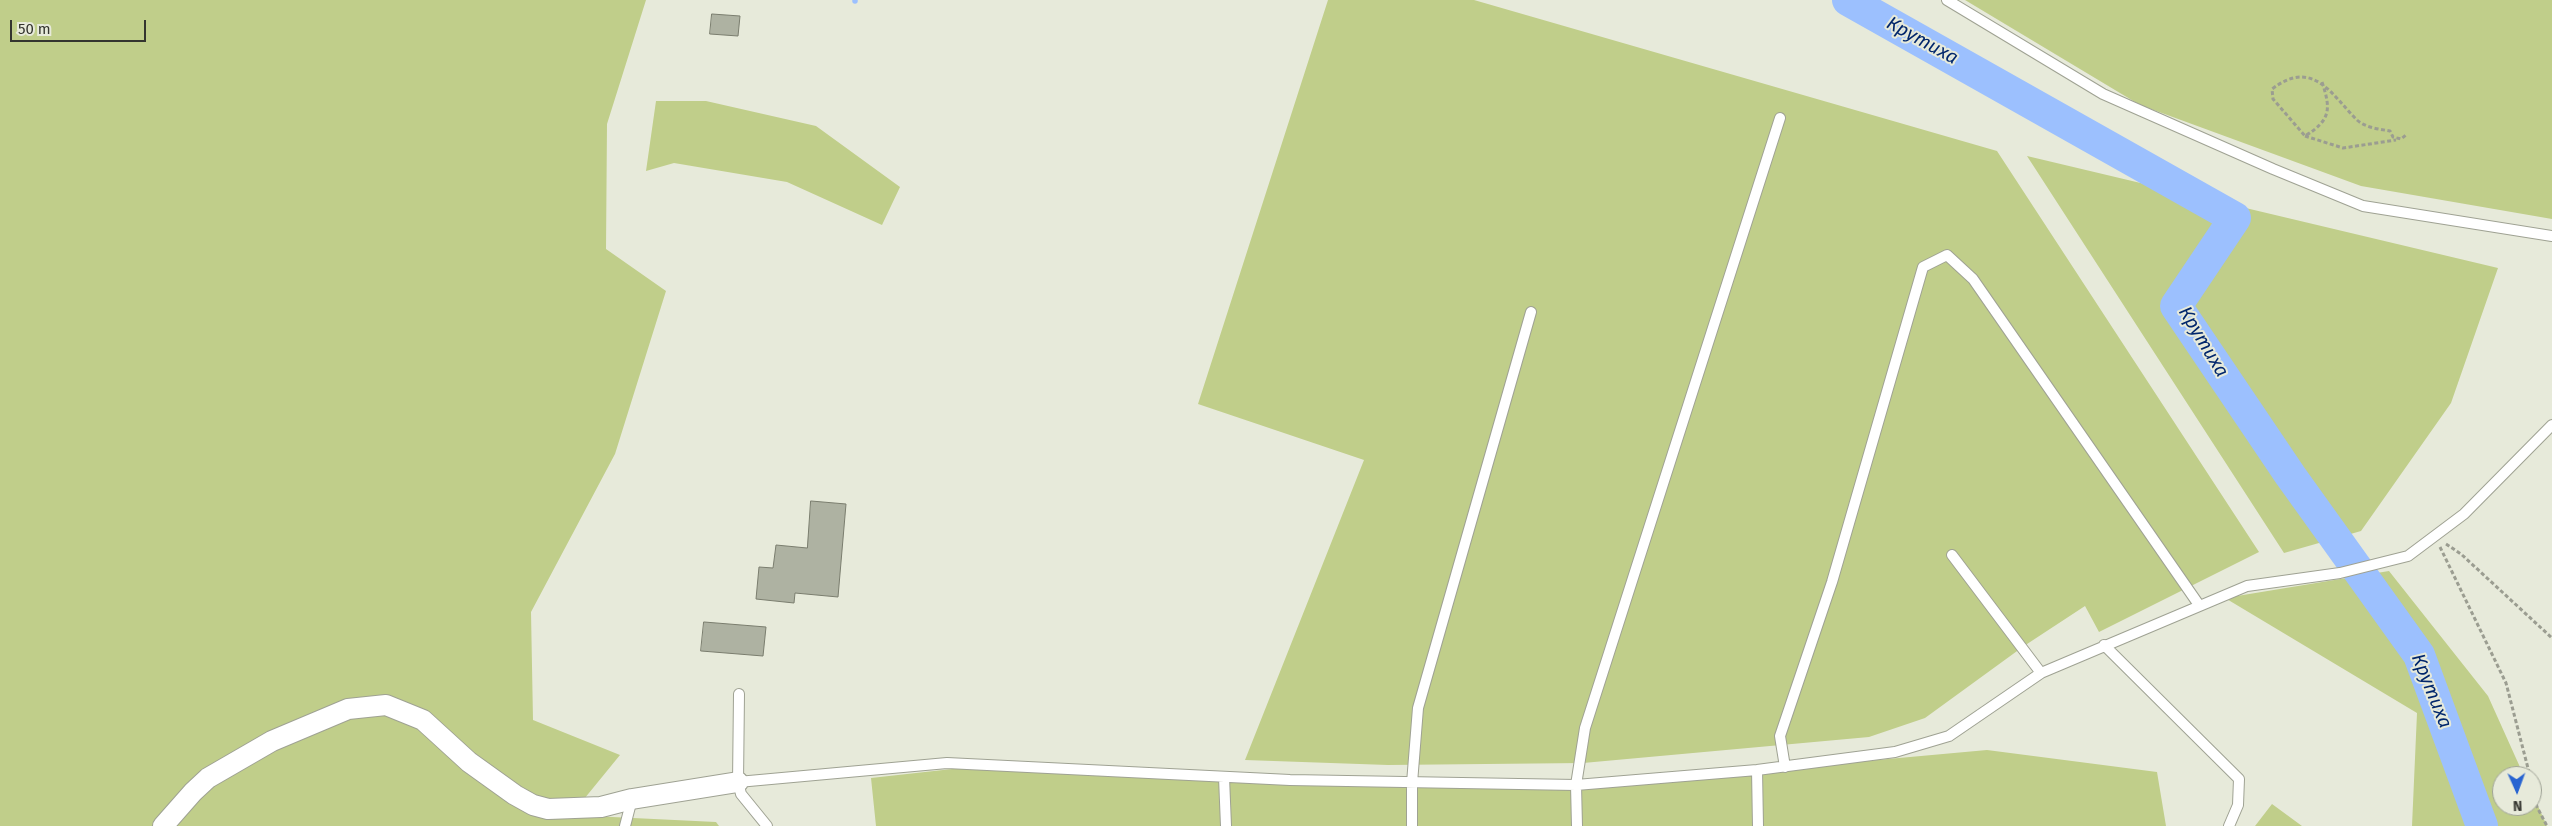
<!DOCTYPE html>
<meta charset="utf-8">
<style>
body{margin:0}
#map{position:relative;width:2552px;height:826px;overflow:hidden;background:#e7eada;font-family:"Fira Sans",sans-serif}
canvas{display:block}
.north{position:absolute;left:2492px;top:766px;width:50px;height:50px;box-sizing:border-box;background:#e7eada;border:1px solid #9fa296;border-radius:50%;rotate:178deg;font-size:14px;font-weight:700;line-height:20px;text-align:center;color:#34352f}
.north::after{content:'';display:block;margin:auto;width:18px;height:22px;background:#2864d1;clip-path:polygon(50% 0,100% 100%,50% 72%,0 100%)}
.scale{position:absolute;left:10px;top:20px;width:136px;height:22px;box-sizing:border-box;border:2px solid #34352f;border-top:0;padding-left:6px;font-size:15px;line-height:18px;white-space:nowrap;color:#34352f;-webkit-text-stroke:4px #e7eada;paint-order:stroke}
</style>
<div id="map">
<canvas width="2552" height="826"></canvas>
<div class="north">N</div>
<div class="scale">50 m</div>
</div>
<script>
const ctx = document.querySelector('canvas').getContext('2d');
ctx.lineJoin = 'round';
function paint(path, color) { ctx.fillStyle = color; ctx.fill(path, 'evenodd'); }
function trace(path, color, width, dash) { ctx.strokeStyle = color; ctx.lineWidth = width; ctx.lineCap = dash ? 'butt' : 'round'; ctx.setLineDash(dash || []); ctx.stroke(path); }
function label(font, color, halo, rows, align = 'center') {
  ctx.font = font + ' "Fira Sans",sans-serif'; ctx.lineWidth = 4; ctx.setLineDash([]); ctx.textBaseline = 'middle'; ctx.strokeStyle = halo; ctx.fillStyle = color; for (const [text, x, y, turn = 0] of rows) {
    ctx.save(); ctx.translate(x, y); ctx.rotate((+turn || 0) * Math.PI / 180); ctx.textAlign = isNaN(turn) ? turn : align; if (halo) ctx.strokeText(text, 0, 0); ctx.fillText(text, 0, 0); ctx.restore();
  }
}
paint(new Path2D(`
 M0 0H646L607 124 606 249 666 291 615 454 531 612 533 720 620 755 571 815 716 822 719 826H0Z
 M1328 0H1474L1997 151 2259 552 2099 632 2085 606 2024 646 1925 718 1869 737 1583 763 1388 765 1245 760 1364 460 1198 404Z
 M1965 0H2552V219L2361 186 2140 105Z
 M656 101H706L816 126 900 187 882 225 787 182 674 163 646 171Z
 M2027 156 2498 268 2451 403 2361 531 2284 553Z
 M2389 571 2488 696 2524 776H2502V806H2532V793L2547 826H2412L2417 713 2225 598Z
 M1987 750 2157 772 2166 826H876L871 778 961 768 1547 790Z
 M2272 804 2302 826H2255Z`), '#c0ce8a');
trace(new Path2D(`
 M855 1V0`), '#9cc0fe', 5.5);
trace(new Path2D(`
 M1848 0 2235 218 2176 306 2290 475 2419 655 2482 826`), '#9cc0fe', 32);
const building = new Path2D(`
 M712 14 740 16 738 36 710 34Z
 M811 501 846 504 838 597 795 593 794 603 756 599 759 567 773 568 776 545 807 548Z
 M704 622 766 627 763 656 701 651Z`);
paint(building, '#aeb2a2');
trace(building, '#7a7d6e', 1);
const service = new Path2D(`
 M1947 0 2103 94 2273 169 2363 206 2552 236
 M1952 555 2041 673
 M2104 645 2239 779 2238 805 2229 826
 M739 694 738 782 741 794 767 826
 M1785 767 1780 736 1832 582 1923 267 1947 255 1973 279 2199 605
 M1757 770 1758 826
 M1224 777 1226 826
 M738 782 947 763 1290 780 1576 785 1757 770 1895 752 1949 736 2041 673 2247 586 2340 573 2408 556 2464 514 2552 425
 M625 826 632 799
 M1412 826V783L1418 708 1531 312
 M1577 826 1576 785 1585 728 1780 118`);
const minor = new Path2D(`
 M163 826 193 792 208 778 272 741 348 709 386 705 423 720 469 762 515 795 533 805 548 809 601 807 632 799 738 782`);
trace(service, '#9fa293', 12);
trace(minor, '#9fa293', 22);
trace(new Path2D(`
 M2322 82C2331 109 2331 120 2305 136L2273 99 2272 89C2313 58 2331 94 2357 120 2366 128 2379 129 2390 131L2393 137 2401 139 2406 135
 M2305 136 2343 148 2396 140
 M2446 544 2461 554 2552 638
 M2440 547 2506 683 2530 776
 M2532 785 2537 807 2547 826`), '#9b9d91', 3, [4, 2.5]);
trace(service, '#fff', 10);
trace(minor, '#fff', 20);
label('italic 19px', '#02276c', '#e7eada', [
 ["Крутиха",1922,41,29],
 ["Крутиха",2203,342,59],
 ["Крутиха",2431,691,68]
]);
</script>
